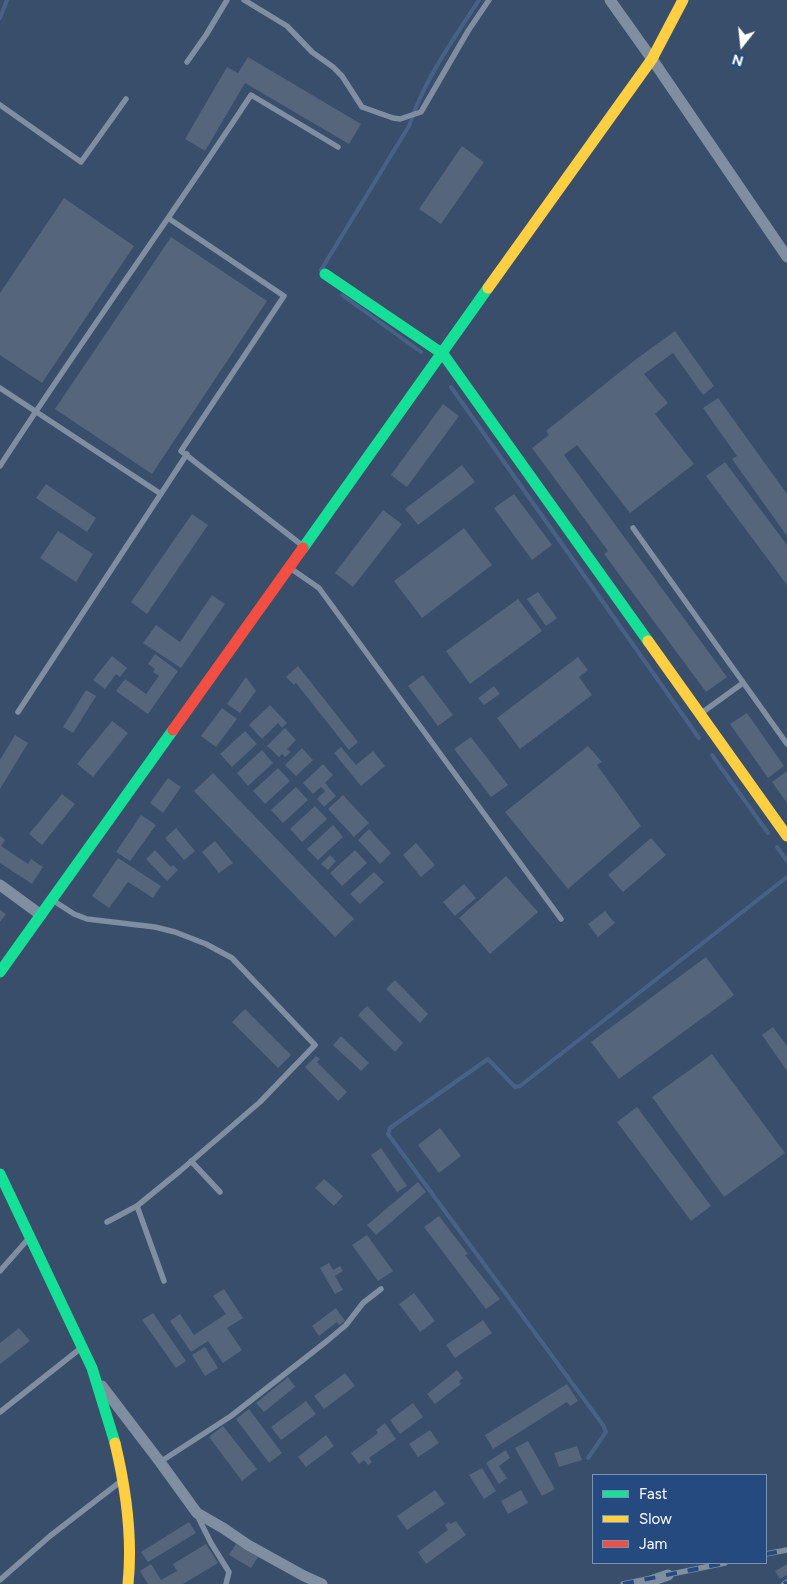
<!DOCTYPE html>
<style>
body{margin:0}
#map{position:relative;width:787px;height:1584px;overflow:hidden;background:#394e6b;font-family:Figtree,sans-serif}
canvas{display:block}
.legend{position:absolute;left:592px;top:1474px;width:175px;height:90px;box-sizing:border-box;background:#254a7f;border:1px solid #7c92b2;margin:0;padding:6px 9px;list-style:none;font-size:15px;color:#fff}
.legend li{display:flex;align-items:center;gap:10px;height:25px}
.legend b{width:25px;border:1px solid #7c92b2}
.north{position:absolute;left:717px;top:20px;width:50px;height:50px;-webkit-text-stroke:4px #254a7f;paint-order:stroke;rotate:196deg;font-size:14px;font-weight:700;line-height:20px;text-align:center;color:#fff}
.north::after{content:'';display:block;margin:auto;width:18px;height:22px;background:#fff;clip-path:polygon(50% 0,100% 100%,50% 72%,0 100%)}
</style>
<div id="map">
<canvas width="787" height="1584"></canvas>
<ul class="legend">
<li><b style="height:6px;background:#16e098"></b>Fast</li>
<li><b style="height:6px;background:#ffcf43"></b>Slow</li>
<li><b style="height:6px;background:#f24e42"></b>Jam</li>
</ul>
<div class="north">N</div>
</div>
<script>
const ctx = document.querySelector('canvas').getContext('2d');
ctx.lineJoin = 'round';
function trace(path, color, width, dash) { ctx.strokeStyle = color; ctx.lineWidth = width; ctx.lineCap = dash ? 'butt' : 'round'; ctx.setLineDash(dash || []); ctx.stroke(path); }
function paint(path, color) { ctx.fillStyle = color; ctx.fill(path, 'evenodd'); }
trace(new Path2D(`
 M0 18 7 0
 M321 270 409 126C424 80 453 40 479 0
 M342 295 421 352
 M451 387 699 738
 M712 755 768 833
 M777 847 787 861
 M588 1458 606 1432 603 1425 388 1134 390 1128 488 1059 515 1087 520 1086 787 877`), '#486187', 4);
paint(new Path2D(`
 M248 57 361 124 349 144 245 83 205 151 185 139 227 67 238 73Z
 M462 146 484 162 441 224 419 209Z
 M64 198 134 246 42 383 0 355V293Z
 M171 237 267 301 152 474 55 409Z
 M675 331 714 386 703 395 673 353 644 374 668 403 655 414 694 464 630 513 577 445 564 455 727 677 706 692 604 554 608 551 532 448 549 435 546 431 635 360Z
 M718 398 787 494V536L732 459 737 456 703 408Z
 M443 404 459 416 407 487 391 475Z
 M725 462 787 545V585L706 476Z
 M462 465 475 482 418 525 405 509Z
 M46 484 96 518 87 532 36 498Z
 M514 494 552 545 532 560 494 508Z
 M383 510 402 524 353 587 335 573Z
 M192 514 208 525 147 614 131 602Z
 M464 528 492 565 422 618 394 581Z
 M58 531 93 554 76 582 40 558Z
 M538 592 557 618 546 626 527 599Z
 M212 595 225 604 181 668 143 643 156 625 180 642Z
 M518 599 542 631 470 684 446 651Z
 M155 654 178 671 148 714 116 691 125 679 146 694 159 676 153 672 155 669 148 664Z
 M112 656 127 668 120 677 116 674 105 689 93 680Z
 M578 657 588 670 579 677 592 695 520 749 497 718Z
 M298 666 358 742 349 750 296 683 294 685 286 677Z
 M423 675 453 715 438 726 408 686Z
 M246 677 256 691 240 713 227 704Z
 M494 686 500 694 484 705 478 698Z
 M86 690 96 696 73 733 63 727Z
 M270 705 287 723 282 728 278 723 262 739 249 725Z
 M222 708 237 719 216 747 201 736Z
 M747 713 784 766 768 778 730 724Z
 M112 721 128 733 93 777 77 764Z
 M285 728 296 740 287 749 291 752 285 757 282 754 279 757 267 746Z
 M245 731 257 744 232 767 220 754Z
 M15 735 28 743 0 789V760Z
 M471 737 508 785 491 797 454 749Z
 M588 746 602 762 597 765 641 826 568 889 505 812Z
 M341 747 356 765 373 751 385 766 361 786 334 753Z
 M302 748 313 760 296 776 285 765Z
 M262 750 273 763 248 786 237 773Z
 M323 764 333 775 325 783 336 796 324 807 317 799 325 791 321 787 313 794 303 783Z
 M278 768 290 781 265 804 253 791Z
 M787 771V803L772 782Z
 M213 773 354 919 335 937 194 791Z
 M168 778 181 787 163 813 150 803Z
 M296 787 308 800 283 823 271 810Z
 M62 794 75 804 42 845 29 834Z
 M343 795 369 823 354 837 328 809Z
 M315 806 327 819 302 842 290 829Z
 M141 815 156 825 130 861 116 852Z
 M333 825 343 837 318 860 307 849Z
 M176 828 195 851 184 860 165 838Z
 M369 829 391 853 380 864 358 840Z
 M0 836 5 840 1 846 28 864 31 859 43 867 32 884 0 863Z
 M651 838 666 855 623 892 608 875Z
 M215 841 233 863 219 873 202 852Z
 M416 843 435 865 421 877 403 855Z
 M155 850 171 867 173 865 178 870 167 881 146 859Z
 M355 850 367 863 342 886 330 873Z
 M330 855 336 861 328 870 321 864Z
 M118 858 161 886 153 898 128 882 109 908 92 896Z
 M374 872 384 882 360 904 350 894Z
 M506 876 538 912 490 954 459 918Z
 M464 884 476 898 455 916 443 902Z
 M0 910 6 914 0 922Z
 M605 911 615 923 598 937 588 924Z
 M706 957 734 995 619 1079 591 1042Z
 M395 980 428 1014 420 1023 386 989Z
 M367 1006 403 1043 395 1052 358 1015Z
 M245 1009 291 1055 278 1068 232 1022Z
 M773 1027 787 1046V1071L762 1035Z
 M341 1036 369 1063 361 1071 333 1045Z
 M712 1054 785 1153 724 1197 652 1097Z
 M316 1056 320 1059 317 1062 347 1092 338 1101 305 1067Z
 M637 1107 711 1206 691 1221 617 1122Z
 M440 1128 461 1156 439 1173 418 1145Z
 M381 1148 407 1186 397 1192 371 1155Z
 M324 1179 343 1196 334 1206 315 1188Z
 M418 1182 426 1192 376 1235 367 1225Z
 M439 1216 468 1254 465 1255 500 1299 486 1309 424 1227Z
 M367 1235 393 1271 378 1281 352 1245Z
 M329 1263 333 1270 340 1266 343 1271 335 1276 343 1290 335 1294 320 1268Z
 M224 1289 243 1318 227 1328 242 1350 223 1363 208 1341 191 1352 170 1321 180 1314 194 1335 226 1314 213 1296Z
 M414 1293 435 1321 420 1332 399 1304Z
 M336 1308 345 1321 339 1325 337 1322 319 1336 312 1326Z
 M153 1313 186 1361 176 1368 142 1320Z
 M483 1320 492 1333 455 1358 446 1345Z
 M19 1328 30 1341 0 1364V1343Z
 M205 1347 218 1368 205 1376 192 1355Z
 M457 1370 463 1378 459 1381 461 1384 435 1404 427 1394Z
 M345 1373 355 1386 324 1409 314 1396Z
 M288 1377 295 1387 264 1412 256 1403Z
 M567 1384 578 1401 570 1406 567 1402 493 1449 485 1435Z
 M306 1401 316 1414 281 1440 271 1427Z
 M413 1403 423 1417 400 1434 390 1420Z
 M249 1409 282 1453 269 1463 236 1419Z
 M385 1423 396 1439 369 1458 372 1462 368 1465 364 1460 359 1464 351 1453 378 1433 376 1430Z
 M223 1426 257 1469 242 1481 209 1437Z
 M430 1430 439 1443 418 1457 409 1444Z
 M326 1435 334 1446 306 1467 298 1457Z
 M528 1441 555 1489 542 1496 515 1448Z
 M577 1446 582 1460 559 1467 554 1453Z
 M506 1450 510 1458 499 1466 507 1478 499 1484 486 1463Z
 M482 1468 496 1491 484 1499 469 1475Z
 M435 1490 445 1504 407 1530 397 1516Z
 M521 1490 528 1503 508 1514 501 1501Z
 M456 1521 466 1535 426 1564 418 1552 448 1530 445 1525 449 1522 451 1524Z
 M189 1522 196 1533 148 1562 141 1552Z
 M206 1544 218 1563 183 1584H148L140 1571 151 1564 161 1580 177 1571 173 1564Z
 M236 1544 258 1557 251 1568 229 1555Z
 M787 1564V1575L780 1579 775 1571Z`), '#54657c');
trace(new Path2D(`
 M244 0 287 26 312 52 333 67 342 76 362 107 393 118 400 119 421 112 468 31 489 0
 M187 62 206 35 227 0
 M0 105 81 162 126 99
 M168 218 284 296 181 451 303 546
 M0 388 161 494
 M0 466C81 341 169 220 251 95L338 147
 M633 528 787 744
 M290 568 319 588 561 919
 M18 712 187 454
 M700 714 743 683
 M54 901 74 914 87 919 155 927 175 932 206 944 232 958 315 1045 260 1102 180 1171 137 1206 107 1222
 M191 1161 220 1192
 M137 1206 164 1281
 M0 1271 29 1238
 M0 1412 81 1348
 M160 1462 231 1416 327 1341 346 1325 363 1303 381 1289
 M197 1515 211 1543 229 1572 226 1584
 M0 1580 50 1536 120 1482`), '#7f8ea1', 5.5);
trace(new Path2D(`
 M610 0 652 59 787 257
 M0 885 41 915
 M102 1386 160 1462 197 1513 223 1528 248 1545 304 1576 322 1584
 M642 1584 668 1575`), '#7f8ea1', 11);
trace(new Path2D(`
 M325 274 443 354 648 641
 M303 548 488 288
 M0 972 173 730
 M0 1174 92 1368 115 1443`), '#16e098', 11);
trace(new Path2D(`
 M488 288 652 59 683 0
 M648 641 787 836
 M115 1443C126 1489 133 1536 128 1584`), '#ffcf43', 11);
trace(new Path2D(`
 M173 730 303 548`), '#f24e42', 11);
const rail = new Path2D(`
 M766 1554 787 1550
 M623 1584 725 1563
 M784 1584 787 1582`);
trace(rail, '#808ea1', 5.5);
trace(rail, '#254a7f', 4, [11]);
</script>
